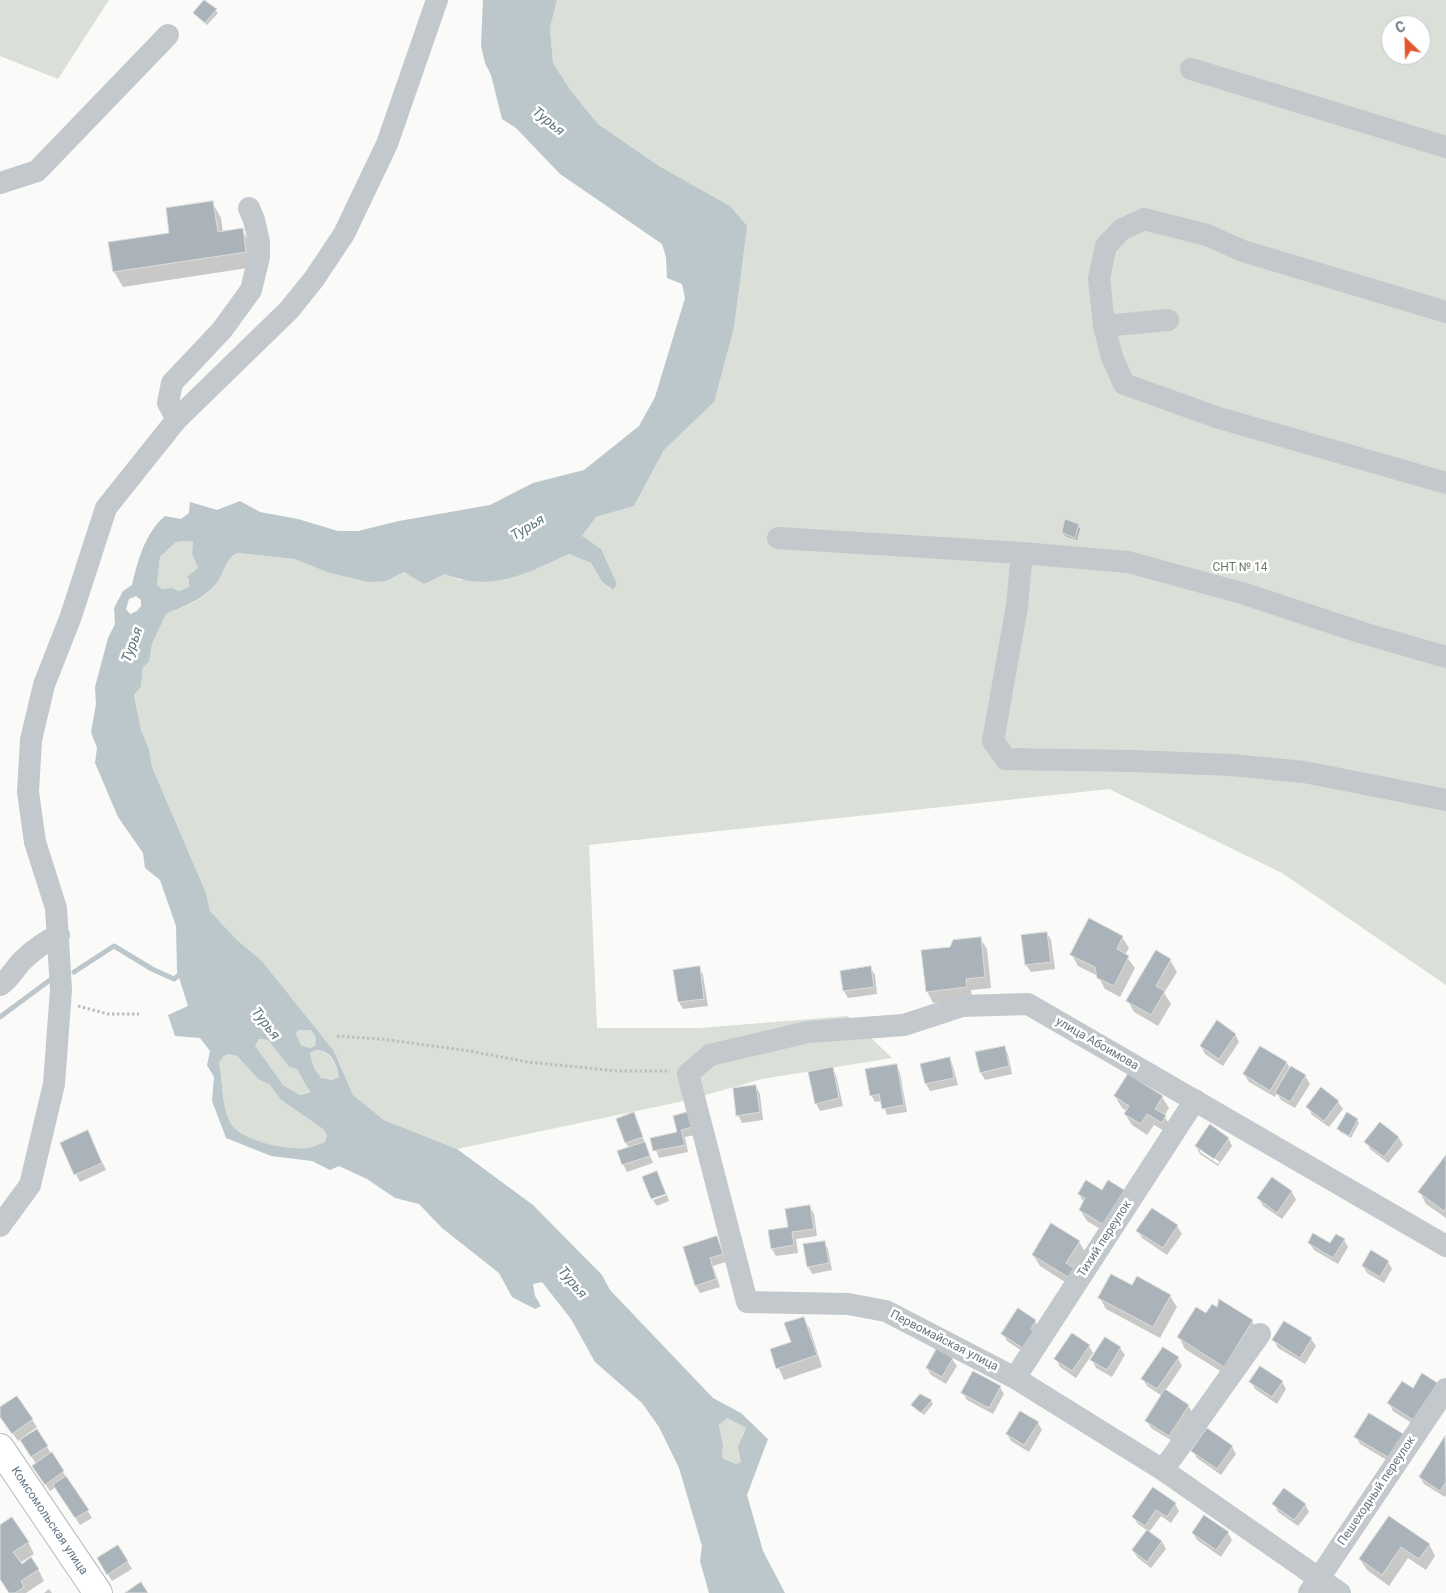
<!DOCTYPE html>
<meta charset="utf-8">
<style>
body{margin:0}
#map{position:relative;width:1446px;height:1593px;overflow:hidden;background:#fafaf8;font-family:Roboto,sans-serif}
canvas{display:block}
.north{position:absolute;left:1381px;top:15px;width:50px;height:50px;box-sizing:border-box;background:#fff;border:1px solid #c1c8cd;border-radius:50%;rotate:336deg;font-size:14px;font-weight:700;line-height:20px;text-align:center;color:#657683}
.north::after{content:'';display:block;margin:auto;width:18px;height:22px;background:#e4572e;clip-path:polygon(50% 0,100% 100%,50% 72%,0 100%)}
</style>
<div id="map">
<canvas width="1446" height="1593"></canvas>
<div class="north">С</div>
</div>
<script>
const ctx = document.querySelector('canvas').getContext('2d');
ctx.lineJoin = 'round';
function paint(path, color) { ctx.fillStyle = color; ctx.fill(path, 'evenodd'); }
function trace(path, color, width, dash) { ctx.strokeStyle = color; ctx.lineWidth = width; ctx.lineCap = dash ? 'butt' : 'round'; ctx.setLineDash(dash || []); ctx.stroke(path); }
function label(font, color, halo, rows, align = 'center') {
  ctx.font = font + ' Roboto,sans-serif'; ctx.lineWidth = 5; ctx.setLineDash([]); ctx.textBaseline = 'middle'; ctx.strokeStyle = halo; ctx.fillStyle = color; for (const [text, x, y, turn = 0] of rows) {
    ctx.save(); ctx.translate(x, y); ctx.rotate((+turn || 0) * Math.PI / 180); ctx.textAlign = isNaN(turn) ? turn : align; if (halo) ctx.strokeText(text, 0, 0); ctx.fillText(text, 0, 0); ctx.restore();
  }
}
paint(new Path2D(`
 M0 0H109L58 79 0 56Z
 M557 0H1446V985L1282 873 1109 789 589 845 597 1028H700L848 1016 892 1058 762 1079 688 1100 457 1149 384 1120 353 1095 334 1051 262 961 237 940 210 911 206 893 152 767 149 749 141 730 134 695 141 687 143 667 149 662 152 644 166 614C184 607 204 600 216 584 224 573 225 559 238 553L294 559 327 572 386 581 404 572 424 583 445 574 460 580 539 568 569 554 591 563 602 582 612 590 617 584 582 536 596 517 634 506 664 450 714 402 730 206 659 166 598 124 571 91 553 63 550 28ZM1391 25H1421V55H1391Z
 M186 541 193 542 192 554 198 568 189 579V587L179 591 172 588 162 589 157 585 160 557 176 542Z
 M298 1030H311L316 1038 315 1046 310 1048 301 1045 296 1034Z
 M259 1039 268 1040 289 1067 297 1069 310 1091 300 1095 283 1085 258 1052 255 1046Z
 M315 1050C332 1052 335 1062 339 1077L332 1080 321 1079 314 1068 310 1052Z
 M229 1054 237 1056 259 1080 269 1084 281 1100 323 1129 327 1135 325 1142C319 1144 313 1147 307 1148 286 1150 240 1141 230 1122 221 1104 223 1081 219 1062L224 1056Z
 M727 1418 746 1428 743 1434 741 1462 736 1464 722 1458 723 1445 719 1425Z`), '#dadfd7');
paint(new Path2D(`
 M483 0H557L550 28 553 63 571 91 598 124 659 166 730 206 747 226 734 327 714 402 664 450 634 506 596 517 582 536 601 549 617 584 613 590 602 582 591 563 569 554C528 573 491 593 445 574L424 584 404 572 386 581 368 582 327 572 294 559 238 553C225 558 224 574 216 584 203 600 184 606 166 614L152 644 149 662 143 667 141 687 134 695 141 730 149 749 152 767 206 893 210 911 237 940 262 961 334 1051 353 1095 384 1120 457 1149 533 1205 602 1275 610 1290 713 1398 741 1413 768 1439 747 1495 763 1551 785 1593H709L700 1561 702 1546 679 1468 659 1427 642 1403 595 1362 571 1319 542 1282 533 1284 535 1296 541 1306 535 1309 512 1297 499 1273 442 1228 419 1204 395 1198 367 1179 339 1166 330 1170 312 1161 271 1156 226 1138 212 1101 214 1077 207 1065 210 1051 200 1038 175 1036 168 1015 188 1006 177 971 176 926 160 880 145 868 143 853 118 817 95 763 97 748 91 732 96 704 95 687 108 638 115 624 114 608 123 591 132 585C138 560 145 533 165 516L181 519 189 513 190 502 217 510 240 501 260 512 298 519 338 531H358L399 521 490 505 533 483 584 470 639 426 655 397 685 298 682 284 667 278 666 257 662 244 560 174 516 128 502 119 491 75 485 63 481 46ZM186 541 193 542 192 554 198 568 187 577 189 579V587L179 591 172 588 162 589 157 585 160 557 176 542ZM136 596 141 600V606L137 611 130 614 126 609 129 599ZM298 1030H311L316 1038 315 1046 310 1048 301 1045 296 1034ZM259 1039 268 1040 289 1067 297 1069 310 1092 300 1095 283 1085 255 1046ZM315 1050C332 1051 336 1062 339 1077L332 1080 321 1078 314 1068 310 1053ZM229 1054 237 1056 259 1080 269 1084 281 1100 323 1129 327 1135 325 1142C319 1144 313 1147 307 1148 286 1150 240 1141 230 1122 221 1104 223 1081 219 1062L224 1056ZM727 1418 746 1428 738 1447 741 1462 736 1464 722 1458 723 1445 719 1425Z`), '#bbc7cb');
paint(new Path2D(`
 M205 0 218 13 207 25 195 13Z
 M212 202 221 218 223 233 242 230 251 245 254 267 123 287 114 272 110 243 171 234Z
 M1078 525 1080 529 1077 540 1065 536 1063 533Z
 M1047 933 1051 940 1055 969 1031 972 1026 965Z
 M1122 937 1129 948 1125 955 1135 968 1120 997 1105 989 1098 976 1078 966 1072 955Z
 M980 938 987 949 991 988 971 990 972 998 933 1003 927 991 951 948Z
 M1170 960 1177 972 1164 993 1171 1004 1158 1026 1134 1012 1128 1001Z
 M699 967 703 975 708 1006 683 1009 679 1002 675 971Z
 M870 967 875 975 877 994 848 998 844 991Z
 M1235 1034 1239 1042 1223 1066 1205 1054 1201 1046Z
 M1004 1047 1008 1054 1012 1074 985 1080 981 1073Z
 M949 1059 953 1066 958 1085 930 1091 926 1084 922 1065Z
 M1287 1063 1291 1070 1292 1068 1305 1076 1310 1084 1295 1108 1281 1100 1277 1093 1275 1097 1249 1082 1244 1074Z
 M896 1065 900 1073 907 1112 887 1115 882 1101 875 1102 871 1095Z
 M832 1068 836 1075 843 1106 820 1111 816 1103Z
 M756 1086 760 1094 763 1120 742 1123 738 1115Z
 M1115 1096 1162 1097 1169 1108 1164 1116 1172 1128 1168 1133 1154 1125 1147 1135 1132 1125 1125 1114 1127 1111 1122 1108Z
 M1338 1102 1343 1109 1329 1127 1312 1115 1308 1107Z
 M633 1114 653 1163 627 1172 623 1164 629 1148 626 1143Z
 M675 1116 699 1134 685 1137 688 1152 659 1158 652 1139 678 1133Z
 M1357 1120 1359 1123 1351 1138 1340 1132 1339 1129Z
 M1380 1123 1399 1138 1403 1145 1388 1163 1370 1149 1366 1142Z
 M1228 1138 1232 1146 1218 1166 1200 1154 1196 1146ZM1200 1149 1220 1162 1218 1164 1200 1152Z
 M91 1139 106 1170 80 1182 61 1144Z
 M1446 1157V1218L1426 1204 1420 1192Z
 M1273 1179 1292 1192 1296 1200 1282 1219 1263 1206 1259 1199Z
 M1102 1191 1115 1238 1087 1221 1080 1210 1084 1203 1079 1194Z
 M667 1195 669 1201 657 1206 653 1200Z
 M810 1207 814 1214 817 1236 796 1239 798 1253 776 1256 772 1249Z
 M1152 1209 1177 1226 1182 1234 1167 1255 1142 1238 1138 1231Z
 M717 1237 726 1262 713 1266 720 1287 700 1293 696 1286Z
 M1344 1240 1348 1247 1338 1264 1314 1250 1309 1243 1331 1245Z
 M824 1242 828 1249 832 1270 812 1274 808 1266Z
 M1079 1242 1086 1253 1079 1291 1040 1266 1033 1255Z
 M1388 1262 1392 1269 1384 1283 1367 1273 1363 1266Z
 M1133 1287 1170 1296 1177 1307 1160 1338 1106 1309 1100 1298Z
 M1207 1314 1252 1321 1258 1333 1230 1377 1185 1349 1179 1337Z
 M803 1318 810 1329 822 1367 784 1380 771 1350 792 1343Z
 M1035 1321 1039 1329 1034 1359 1007 1341 1003 1334Z
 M1285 1323 1311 1339 1316 1346 1305 1364 1278 1348 1274 1340Z
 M1089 1346 1093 1353 1076 1378 1060 1367 1056 1359Z
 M1120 1348 1125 1355 1112 1377 1096 1368 1092 1360Z
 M1178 1358 1182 1366 1165 1391 1188 1406 1193 1413 1174 1442 1151 1428 1147 1421 1162 1396 1147 1386 1143 1379Z
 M952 1359 957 1366 946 1384 931 1375 927 1368Z
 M1251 1382H1282L1286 1389 1277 1404 1255 1389Z
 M1403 1382 1419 1428 1393 1411 1389 1403Z
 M1000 1387 1004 1394 993 1414 967 1400 963 1393Z
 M16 1397 37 1427 18 1441 0 1415V1409Z
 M931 1401 933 1404 924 1415 912 1405Z
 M1369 1415 1395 1465 1360 1444 1356 1437Z
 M1038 1423 1042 1430 1029 1452 1011 1441 1007 1434Z
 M1445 1438 1446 1495 1445 1497 1424 1484 1420 1477Z
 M22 1441 47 1447 92 1518 80 1525 56 1487 50 1491 38 1473 36 1464Z
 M1232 1447 1236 1454 1221 1475 1197 1458 1193 1451Z
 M1175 1504 1179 1511 1171 1523 1161 1516 1149 1532 1162 1542 1166 1549 1151 1568 1138 1558 1133 1551 1148 1531 1138 1524 1133 1517Z
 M1274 1504H1305L1309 1512 1298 1526 1278 1512Z
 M1389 1517 1429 1544 1435 1556 1426 1570 1408 1558 1389 1586 1367 1570 1360 1559Z
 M0 1526 28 1542 34 1554 20 1563 38 1569 44 1581 26 1593H10L0 1579Z
 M1193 1533H1228L1232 1540 1221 1557 1197 1540Z
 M118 1546 132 1569 112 1581 99 1559Z
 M49 1589 52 1593H44Z`), '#0003');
trace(new Path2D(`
 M74 972 114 946 152 969 174 979 183 972
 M0 1017 50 980`), '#bbc7cb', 5);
const building = new Path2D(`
 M204 0 217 9 205 23 193 13Z
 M213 201 218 232 243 228 246 252 113 272 108 242 169 233 166 208Z
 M1065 519 1079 524 1075 538 1062 533Z
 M1089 918 1123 936 1117 949 1129 956 1114 986 1097 978 1095 967 1070 955Z
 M1047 932 1051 962 1025 965 1021 935Z
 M981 937 985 977 966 979 967 987 926 992 921 950 950 947 953 940Z
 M1156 950 1171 959 1156 986 1165 991 1151 1015 1126 1001Z
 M700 966 704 999 678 1002 673 970Z
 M871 966 874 987 843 991 840 971Z
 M1217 1020 1236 1034 1219 1059 1200 1046Z
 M1005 1046 1009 1066 980 1073 975 1052Z
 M1260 1046 1287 1062 1270 1091 1243 1074Z
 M950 1057 954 1078 925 1084 920 1064Z
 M897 1064 904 1105 882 1109 879 1094 870 1096 865 1069Z
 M1291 1066 1306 1075 1290 1102 1275 1093Z
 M833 1067 839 1098 815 1104 808 1072Z
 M1128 1074 1163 1096 1155 1109 1166 1115 1162 1123 1147 1114 1141 1124 1124 1114 1129 1106 1114 1096Z
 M756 1085 760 1112 736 1116 733 1088Z
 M1321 1087 1339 1101 1324 1121 1306 1107Z
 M692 1111 696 1126 681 1130 685 1145 653 1151 650 1138 677 1132 673 1116Z
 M634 1112 643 1137 625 1143 616 1119Z
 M1347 1112 1358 1119 1349 1136 1337 1129Z
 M1380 1122 1399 1137 1384 1157 1364 1142Z
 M1210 1124 1229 1138 1214 1159 1195 1146Z
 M88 1130 102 1163 74 1175 60 1143Z
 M645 1142 650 1156 622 1165 617 1151Z
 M1446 1155V1208L1444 1211 1418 1192Z
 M657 1171 666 1194 651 1199 642 1177Z
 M1272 1177 1292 1191 1277 1213 1257 1198Z
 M1086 1180 1102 1190 1108 1180 1129 1193 1109 1228 1079 1210 1085 1198 1078 1194Z
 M810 1205 814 1229 792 1232 794 1245 771 1249 768 1230 788 1227 785 1209Z
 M1152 1208 1178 1225 1163 1248 1136 1231Z
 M1051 1223 1080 1241 1066 1263 1078 1271 1073 1280 1032 1255Z
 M1313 1233 1330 1243 1336 1234 1345 1239 1333 1258 1308 1243Z
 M717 1236 723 1254 710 1258 716 1279 695 1286 683 1247Z
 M825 1241 829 1263 807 1267 803 1244Z
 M1371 1250 1389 1261 1380 1277 1362 1266Z
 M1111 1274 1132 1285 1137 1276 1171 1295 1153 1327 1098 1298Z
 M1219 1299 1253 1320 1224 1367 1177 1337 1196 1307 1206 1313 1212 1304 1217 1307Z
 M1018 1308 1036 1320 1031 1329 1041 1336 1029 1352 1001 1334Z
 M804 1317 817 1355 776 1369 770 1349 791 1342 784 1323Z
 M1284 1321 1312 1338 1300 1358 1272 1340Z
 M1072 1333 1090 1345 1072 1371 1054 1359Z
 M1105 1337 1121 1347 1107 1370 1090 1360Z
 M1163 1347 1179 1357 1157 1389 1141 1379Z
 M937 1348 953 1358 942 1377 926 1368Z
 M1260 1366 1283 1381 1272 1397 1249 1382Z
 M973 1371 1001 1386 989 1408 961 1393Z
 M1422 1373 1439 1384 1415 1421 1387 1403 1402 1381 1413 1388Z
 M1165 1389 1189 1405 1169 1436 1145 1421Z
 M920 1394 932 1400 921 1413 911 1405Z
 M17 1396 33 1419 12 1434 0 1417V1407Z
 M1020 1411 1039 1422 1024 1445 1006 1434Z
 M1369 1413 1405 1435 1391 1459 1354 1437Z
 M1207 1428 1233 1446 1217 1469 1191 1451Z
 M37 1429 48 1446 31 1457 20 1440Z
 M1445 1436 1446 1482 1440 1491 1419 1477Z
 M52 1452 64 1471 45 1485 32 1466Z
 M66 1476 89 1510 75 1518 53 1485Z
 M1153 1487 1176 1503 1167 1517 1156 1510 1145 1526 1132 1517Z
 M1284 1488 1306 1504 1294 1520 1272 1504Z
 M1204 1515 1229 1532 1216 1550 1192 1533Z
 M1389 1516 1430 1544 1419 1559 1401 1547 1382 1575 1359 1559Z
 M12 1517 29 1542 13 1552 22 1564 31 1557 39 1569 21 1581 24 1587 15 1593H9L0 1579V1525Z
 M1147 1530 1162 1541 1147 1562 1132 1550Z
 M118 1545 128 1561 107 1575 97 1558Z
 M141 1582 148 1593H125Z`);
paint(building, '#aab3b9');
trace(building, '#dcdcda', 1);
const major = new Path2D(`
 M0 1448 98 1593`);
trace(major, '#b5babe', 30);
trace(new Path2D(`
 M78 1006 108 1014H139
 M337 1036 381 1039 464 1050 528 1062 617 1071H670`), '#bbbfc2', 3, [2.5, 2.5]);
trace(new Path2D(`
 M1191 69 1446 147
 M0 183 37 171 168 35
 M1168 320 1104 326 1099 278 1106 246 1121 230 1144 219 1207 235 1243 251 1446 312
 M1104 326 1112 357 1124 384 1219 418 1446 483
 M177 419 168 403 172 383 222 330 251 290 259 257V242L254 220 249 208
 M778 538 1022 553 1128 562 1245 594 1363 633 1446 657
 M1022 553 1017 606 993 741 1006 759 1133 761 1231 765 1304 772 1446 800
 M0 985C10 979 14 969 22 961 32 951 46 941 59 935
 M0 1226 30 1185 54 1084 61 990 56 908 35 842 28 792 31 740 44 685 71 616 106 508 177 419 289 310 314 279 344 234 387 144 437 0
 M1015 1378 1195 1100
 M1163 1470 1260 1334
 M1309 1593 1446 1389
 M1340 1593 1163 1470 1015 1378 886 1311 848 1304 747 1302 688 1074 710 1055 808 1032 904 1025 962 1006 1028 1004 1446 1246`), '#c3c8cc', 22);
trace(major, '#fff', 28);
label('12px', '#687a64', '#fff', [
 ["СНТ № 14",1240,568]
]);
label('12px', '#657683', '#fff', [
 ["улица Абоимова",1097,1044,30],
 ["Тихий переулок",1105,1239,-57],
 ["Первомайская улица",944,1341,27],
 ["Пешеходный переулок",1377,1491,-56],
 ["Комсомольская улица",49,1521,56]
]);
label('italic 14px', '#60757c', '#fff', [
 ["Турья",548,122,39],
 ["Турья",528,528,-31],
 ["Турья",133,645,-70],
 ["Турья",265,1024,52],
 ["Турья",572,1283,50]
]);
</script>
